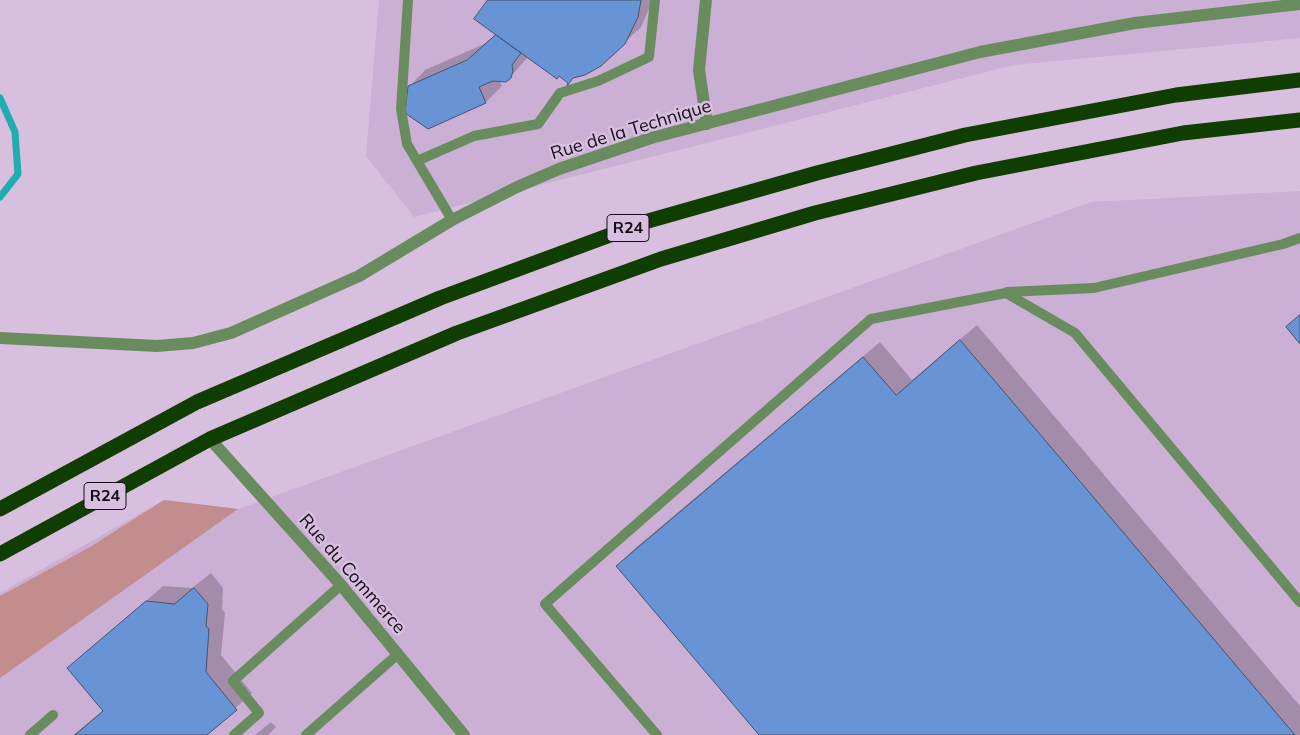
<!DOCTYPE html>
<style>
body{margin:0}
canvas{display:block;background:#d8bedf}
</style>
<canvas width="1300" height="735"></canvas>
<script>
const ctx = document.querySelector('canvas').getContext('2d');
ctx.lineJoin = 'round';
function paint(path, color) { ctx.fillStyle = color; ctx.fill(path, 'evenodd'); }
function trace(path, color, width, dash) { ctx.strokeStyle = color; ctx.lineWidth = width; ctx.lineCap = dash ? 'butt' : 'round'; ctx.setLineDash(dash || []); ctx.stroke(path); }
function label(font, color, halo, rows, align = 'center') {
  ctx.font = font + ' Mulish,sans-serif'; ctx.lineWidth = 5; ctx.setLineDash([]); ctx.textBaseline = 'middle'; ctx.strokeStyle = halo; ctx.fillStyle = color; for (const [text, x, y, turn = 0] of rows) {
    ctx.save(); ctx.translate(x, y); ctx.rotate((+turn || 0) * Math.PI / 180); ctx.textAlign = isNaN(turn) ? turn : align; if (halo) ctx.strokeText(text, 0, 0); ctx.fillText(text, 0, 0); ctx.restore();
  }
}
paint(new Path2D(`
 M379 0H1300V38L1014 65 414 217 366 156Z
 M1300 191V735H0V593L164 500 238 509 1091 202Z`), '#ccafd4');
paint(new Path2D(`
 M164 500 238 509 0 678V596L90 547Z`), '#c38d8d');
paint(new Path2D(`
 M489 0H653L641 27 624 43 528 57 510 77 499 80 502 86 486 102 428 128 409 87 425 70 484 44 496 34Z
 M977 325 1300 706V735H761L617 566 633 550 880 342 912 380Z
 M211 573 223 588 222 609 225 613 221 655 252 693 206 735H73L104 710 69 668 163 586 192 588Z
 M271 722 276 727 268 735H255Z`), '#0003');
trace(new Path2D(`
 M0 98 15 132 18 174 0 197`), '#20acb1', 7);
const building = new Path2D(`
 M488 0H641L638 17 625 44 601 66 585 75 573 78 567 86 568 83 559 76 557 79 474 19Z
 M496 35 521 53 512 65 513 71 511 78 506 82 493 81 479 87 486 103 428 129 405 113 408 86 467 60Z
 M1300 315V344L1286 327Z
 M960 340 1295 735H759L616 566 863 357 896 395Z
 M194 588 208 604 206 626 209 629 206 672 237 710 207 735H75L103 711 67 668 146 601 174 604Z`);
paint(building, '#6893d4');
trace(building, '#425471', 1);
trace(new Path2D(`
 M408 0 401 109 407 144 452 220
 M417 161 474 136 538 124 560 93 598 81 649 57 655 0
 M1007 292 1094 288 1283 244 1300 238
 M30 735 53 715
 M234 735 259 713 233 681 341 585
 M306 735 398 654
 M657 735 545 604 871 319 1006 293 1075 333 1300 602`), '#698c5f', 10);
trace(new Path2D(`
 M706 0 699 70 707 124
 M0 338 157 346 193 343 231 333 359 276 452 220 517 187 559 169 651 138 980 52 1135 23 1300 4
 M210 439 341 585 464 735`), '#698c5f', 12);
trace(new Path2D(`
 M0 509 197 402 440 298 648 221 817 173 965 135 1176 95 1300 80
 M0 554 210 439 457 333 661 259 815 213 976 173 1183 133 1300 120`), '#103d00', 15);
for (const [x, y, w] of [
 [628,228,42],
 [105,496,42]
]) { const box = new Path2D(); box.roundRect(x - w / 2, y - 13.5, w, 27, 4); ctx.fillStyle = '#d8bedf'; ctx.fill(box); trace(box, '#140b16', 1); }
label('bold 16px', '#140b16', null, [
 ["R24",628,228],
 ["R24",105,496]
]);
label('18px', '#140b16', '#d8bedf', [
 ["Rue de la Technique",631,130,-17],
 ["Rue du Commerce",352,574,49]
]);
</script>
